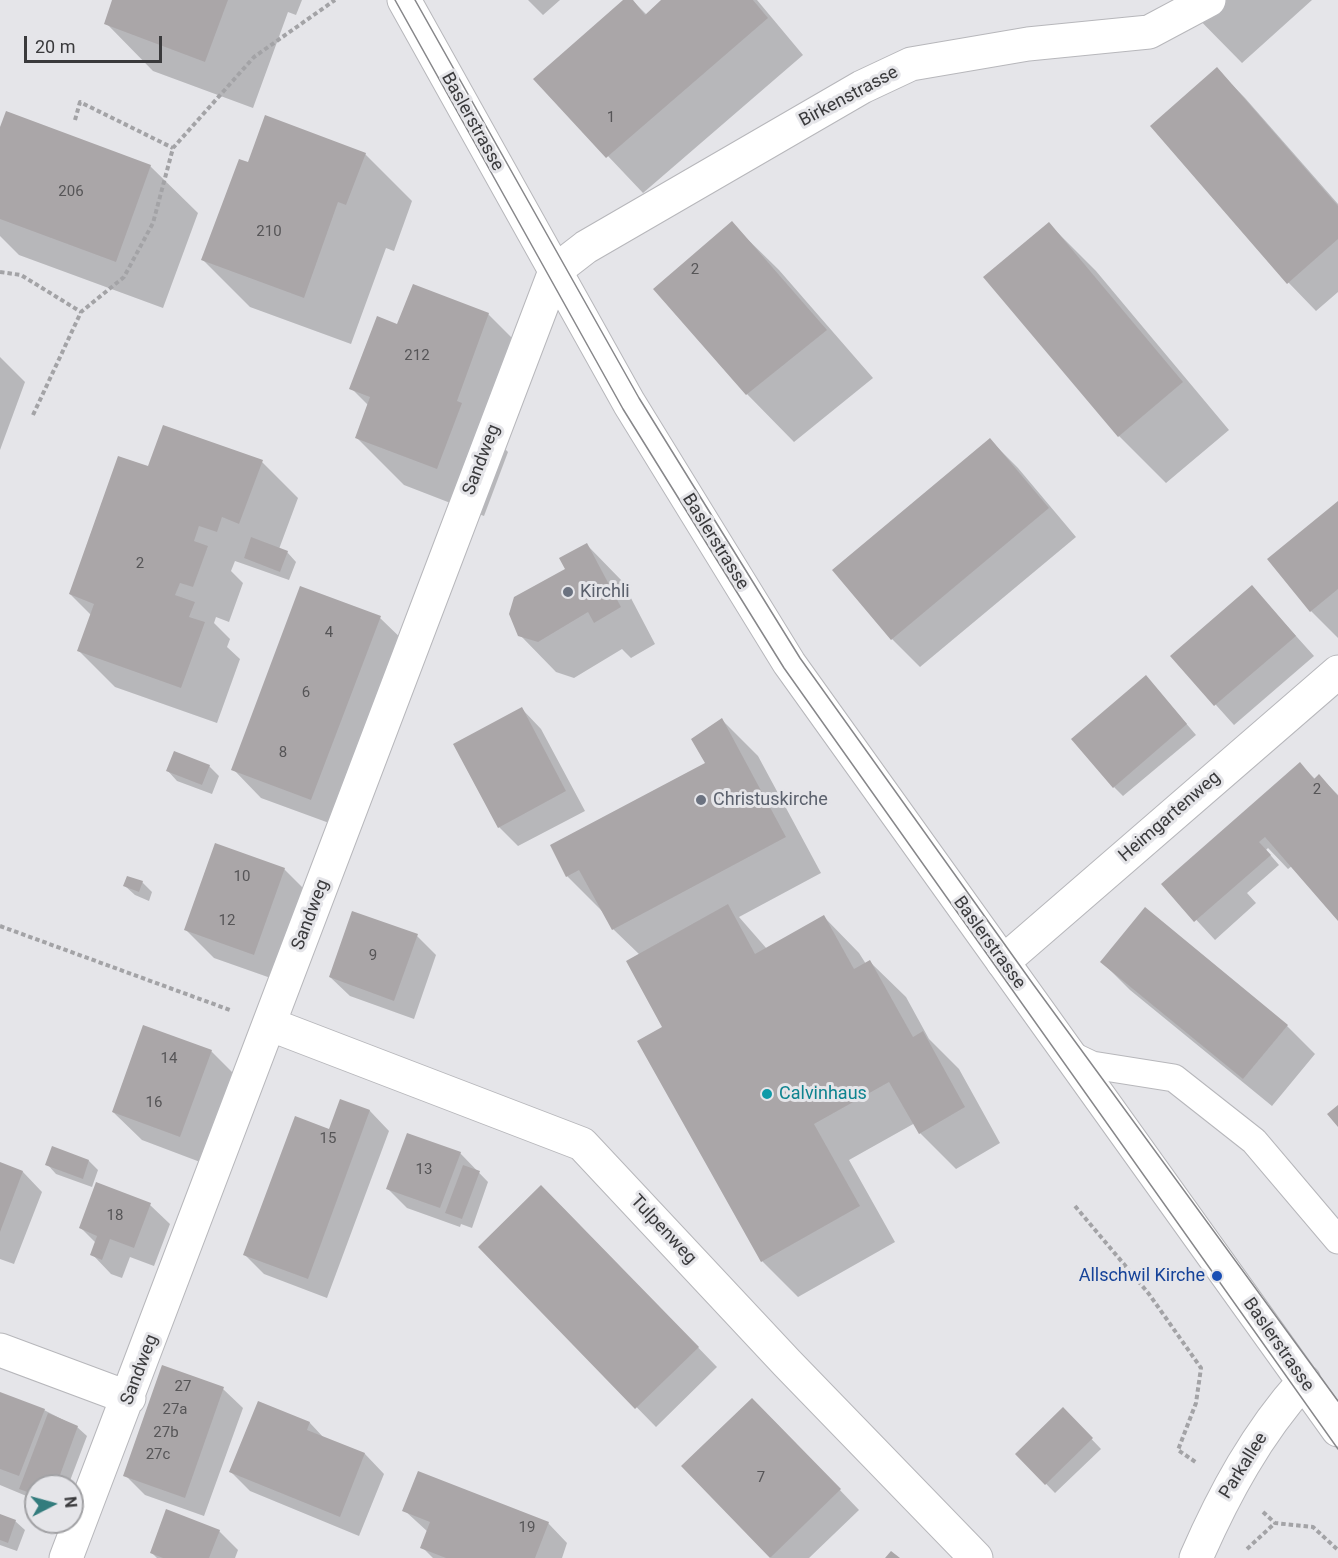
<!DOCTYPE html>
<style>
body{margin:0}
#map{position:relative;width:1338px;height:1558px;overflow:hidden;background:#e5e5e9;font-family:Roboto,sans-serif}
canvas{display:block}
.north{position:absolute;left:24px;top:1474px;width:60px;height:60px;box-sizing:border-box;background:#e5e5e9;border:2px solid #a1a1a4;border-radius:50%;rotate:84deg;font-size:16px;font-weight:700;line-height:24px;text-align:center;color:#3a3a3c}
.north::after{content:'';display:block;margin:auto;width:21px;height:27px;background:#337c7d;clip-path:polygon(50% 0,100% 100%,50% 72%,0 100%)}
.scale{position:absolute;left:24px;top:36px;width:138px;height:27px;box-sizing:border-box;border:3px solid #3a3a3c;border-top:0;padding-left:8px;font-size:18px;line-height:21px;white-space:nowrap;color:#3a3a3c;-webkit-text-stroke:4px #e5e5e9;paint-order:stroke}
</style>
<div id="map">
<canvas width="1338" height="1558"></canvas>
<div class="north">N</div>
<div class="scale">20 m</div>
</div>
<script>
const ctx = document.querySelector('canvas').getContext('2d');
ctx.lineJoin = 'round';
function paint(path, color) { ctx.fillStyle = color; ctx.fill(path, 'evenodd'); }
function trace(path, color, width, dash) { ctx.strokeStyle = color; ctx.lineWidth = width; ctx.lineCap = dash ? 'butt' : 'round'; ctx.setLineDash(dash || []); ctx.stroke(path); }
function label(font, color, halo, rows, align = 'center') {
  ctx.font = font + ' Roboto,sans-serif'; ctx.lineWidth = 6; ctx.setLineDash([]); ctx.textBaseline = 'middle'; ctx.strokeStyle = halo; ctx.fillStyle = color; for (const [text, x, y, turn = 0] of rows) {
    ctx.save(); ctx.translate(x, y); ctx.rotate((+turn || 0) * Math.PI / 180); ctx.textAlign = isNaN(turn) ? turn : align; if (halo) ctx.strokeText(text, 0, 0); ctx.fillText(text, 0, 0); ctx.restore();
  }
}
paint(new Path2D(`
 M114 0H302L296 15 288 12 253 108 153 71 106 23Z
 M528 0H560L543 15Z
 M625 0H632L647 15 664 0H757L803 55 643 193 535 79Z
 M1180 0H1312L1242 63Z
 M1217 69 1245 98 1338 204V292L1316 311 1288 282Z
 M0 131 150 166 198 213 163 308 19 255 0 236Z
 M365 154 412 201 394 251 386 248 351 344 250 307 203 260 248 164Z
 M731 223 779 270 873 378 794 442 747 394 655 290Z
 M1049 224 1096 271 1229 430 1166 483 1119 436Z
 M488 314 536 362 504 448 508 452 484 516 404 485 357 438 369 406 351 388 398 326Z
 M0 357 25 382 0 450Z
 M990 440 1018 468 1076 537 920 667 892 639 835 570Z
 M262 462 298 498 279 549 287 552 296 562 289 580 235 561 231 571 243 583 229 622 216 617 214 623 230 639 227 647 240 659 217 723 115 687 79 651 91 615 70 594 149 468Z
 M1338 503V638L1311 611Z
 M587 545 622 581 655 644 631 658 622 649 574 678 556 672 520 635Z
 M1252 587 1314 656 1234 725 1172 656Z
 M380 618 409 646 340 827 261 798 233 769Z
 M1155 687 1196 735 1123 796 1114 787Z
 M522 709 541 729 585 811 518 846 499 827Z
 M722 720 758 756 821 873 739 917 767 949 824 917 859 953 866 964 870 962 906 997 929 1039 959 1069 1000 1143 956 1169 920 1133 915 1123 849 1160 895 1242 798 1297 762 1261 664 1027 640 955 613 929 603 912 567 876 707 764Z
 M1300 764 1316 780 1319 776 1338 795V919L1292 866 1288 869 1268 848 1266 850 1279 865 1247 893 1256 903 1215 940 1163 884Z
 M209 766 219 776 212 794 177 781 168 771Z
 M284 869 312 897 282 982 214 958 186 930Z
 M142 882 152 892 149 901 135 895 125 886Z
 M417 936 436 955 414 1019 350 996 330 977Z
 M1102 962 1287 1026 1315 1054 1272 1106 1130 990Z
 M211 1051 239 1079 208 1165 142 1140 113 1112Z
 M341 1101 370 1111 389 1131 327 1298 264 1274 245 1255 330 1131Z
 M460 1153 488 1182 472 1228 461 1224 460 1227 407 1208 388 1189Z
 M89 1161 98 1170 92 1187 56 1174 47 1164Z
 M0 1164 23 1172 42 1192 14 1264 0 1259Z
 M97 1184 150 1205 170 1224 154 1266 130 1257 122 1278 111 1274 92 1254 96 1243 81 1228Z
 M561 1206 717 1367 656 1427 480 1247Z
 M223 1389 243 1408 204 1516 145 1495 125 1475Z
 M0 1394 44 1410 77 1427 87 1436 68 1486H57L60 1478 58 1477 54 1486H36V1500L0 1485Z
 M259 1403 310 1423 324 1438 365 1454 384 1474 359 1536 250 1491 231 1472Z
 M1063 1409 1101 1449 1055 1493 1017 1454Z
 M772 1419 859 1510 809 1558H771L683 1466Z
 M404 1510 548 1523 567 1543 562 1558H433L422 1547 428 1532Z
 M0 1515 15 1521 25 1530 17 1551 0 1545Z
 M219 1531 238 1550 235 1558H157L152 1553Z`), '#0003');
paint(new Path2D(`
 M112 0H228L205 62 104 24Z
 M623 0H633L645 15 661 0H753L768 18 606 158 533 79Z
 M1217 67 1338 206V239L1287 284 1150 126Z
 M6 111 151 165 116 262 0 219V127Z
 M265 115 366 153 346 205 338 202 304 298 201 260 239 159 248 162Z
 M732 221 827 330 746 395 653 289Z
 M1049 222 1183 382 1118 437 983 277Z
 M413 284 489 313 457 401 462 403 437 469 355 438 370 397 349 389 377 316 397 324Z
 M163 425 263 460 239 524 222 517 217 532 199 526 194 541 208 546 193 587 180 583 175 595 195 602 189 617 205 622 181 688 77 651 94 604 69 594 118 456 148 466Z
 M990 438 1049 508 891 640 832 570Z
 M1338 501V589L1310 612 1267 559Z
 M251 537 288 551 280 572 244 558Z
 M587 543 621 607 594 623 588 612 538 642 518 636 509 614 514 597 565 569 559 558Z
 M1252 585 1296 636 1214 706 1170 656Z
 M300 586 381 616 311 800 231 770Z
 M1146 675 1187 724 1113 788 1071 739Z
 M522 707 566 791 498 828 453 744Z
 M722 718 786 837 612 930 579 870 566 877 550 845 705 763 691 739Z
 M174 751 210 765 202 785 166 771Z
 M1300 762 1314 779 1319 774 1338 796V921L1265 837 1259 842 1271 855 1194 922 1161 884Z
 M215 843 285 868 254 955 184 930Z
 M127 876 143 881 139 892 123 886Z
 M728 904 755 954 824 915 854 969 870 960 913 1037 923 1031 965 1107 919 1134 889 1082 814 1124 860 1206 761 1262 637 1041 662 1027 626 961Z
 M1145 907 1288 1025 1243 1079 1100 962Z
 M352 911 418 934 394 1001 329 977Z
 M143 1025 212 1050 180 1137 112 1112Z
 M340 1099 370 1110 308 1279 243 1255 295 1116 329 1129Z
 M1338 1105V1127L1327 1114Z
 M407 1133 461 1152 440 1208 386 1189Z
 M52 1146 89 1160 83 1179 45 1165Z
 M0 1162 23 1171 0 1232Z
 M463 1165 480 1171 462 1219 445 1213Z
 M96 1182 151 1203 134 1248 110 1239 102 1260 90 1255 97 1236 79 1228Z
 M541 1185 699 1347 635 1409 478 1247Z
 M162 1365 224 1387 185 1498 123 1476Z
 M0 1392 45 1409 19 1476 0 1469Z
 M752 1398 841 1489 770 1558 681 1466Z
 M258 1401 310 1422 307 1430 365 1453 340 1517 229 1472Z
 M1063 1407 1093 1438 1045 1485 1015 1454Z
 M48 1413 78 1426 56 1486H36V1495L19 1489Z
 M418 1471 549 1522 535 1558H446L420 1548 430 1522 402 1511Z
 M166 1509 220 1530 209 1558H163L150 1553Z
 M0 1514 16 1520 8 1543 0 1540Z
 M891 1551 900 1558H885Z`), '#aaa6a8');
const lane = new Path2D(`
 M1071 1055 1092 1065 1174 1078 1254 1141 1338 1240`);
const street = new Path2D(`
 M1003 962 1338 672
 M269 1024 582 1144 787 1363 976 1558
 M0 1350 129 1398
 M66 1558 555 271 586 247 862 87 911 64 1028 44 1149 32 1209 0`);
const secondary = new Path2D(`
 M404 0 629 403 789 663 1338 1430
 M1196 1558C1224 1494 1257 1433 1304 1381`);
trace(lane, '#b7b7bb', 29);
trace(street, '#b7b7bb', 35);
trace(secondary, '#b7b7bb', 35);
trace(new Path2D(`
 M75 120 80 102 173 148
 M0 272 21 275 81 312
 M33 415 81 312 124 277 153 223 173 148 254 57 335 0
 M0 926 230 1010
 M1075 1206 1149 1294 1201 1368 1196 1403 1178 1450 1197 1463
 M1263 1512 1275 1523 1313 1527 1338 1550
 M1247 1549 1275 1523`), '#a3a3a6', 4, [4.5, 3]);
trace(lane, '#fff', 27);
trace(street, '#fff', 33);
trace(secondary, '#fff', 33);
trace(new Path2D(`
 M395 0 623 409 784 668 1338 1449
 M415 0 639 398 800 658 1033 984 1338 1401`), '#87878a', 1.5);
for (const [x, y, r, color] of [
 [568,592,6,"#6b7280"],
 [701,800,6,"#6b7280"],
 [767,1094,6,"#0f9aa8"],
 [1217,1276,6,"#1a4fb4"]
]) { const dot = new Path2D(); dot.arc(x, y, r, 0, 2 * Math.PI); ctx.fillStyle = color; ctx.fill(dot); trace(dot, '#e5e5e9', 2); }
label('15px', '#565557', null, [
 ["1",611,118],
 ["206",71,192],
 ["210",269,232],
 ["2",695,270],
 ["212",417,356],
 ["2",140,564],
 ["4",329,633],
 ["6",306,693],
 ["8",283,753],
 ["2",1317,790],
 ["10",242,877],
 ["12",227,921],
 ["9",373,956],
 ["14",169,1059],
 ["16",154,1103],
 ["15",328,1139],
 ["13",424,1170],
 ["18",115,1216],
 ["27",183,1387],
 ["27a",175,1410],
 ["27b",166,1433],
 ["27c",158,1455],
 ["7",761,1478],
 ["19",527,1528]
]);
label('18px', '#3a3a3c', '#e5e5e9', [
 ["Birkenstrasse",849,97,-28],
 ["Baslerstrasse",472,122,61],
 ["Sandweg",482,460,-69],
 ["Baslerstrasse",715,542,58],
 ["Heimgartenweg",1170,817,-41],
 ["Sandweg",311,915,-69],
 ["Baslerstrasse",989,943,54],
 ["Tulpenweg",663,1230,47],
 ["Baslerstrasse",1278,1345,55],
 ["Sandweg",140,1370,-69],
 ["Parkallee",1244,1466,-58]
]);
label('18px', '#5b616d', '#e5e5e9', [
 ["Kirchli",580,592],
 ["Christuskirche",713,800]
], 'left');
label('18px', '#0d838f', '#e5e5e9', [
 ["Calvinhaus",779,1094]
], 'left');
label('18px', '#164399', '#e5e5e9', [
 ["Allschwil Kirche",1205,1276]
], 'right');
</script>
